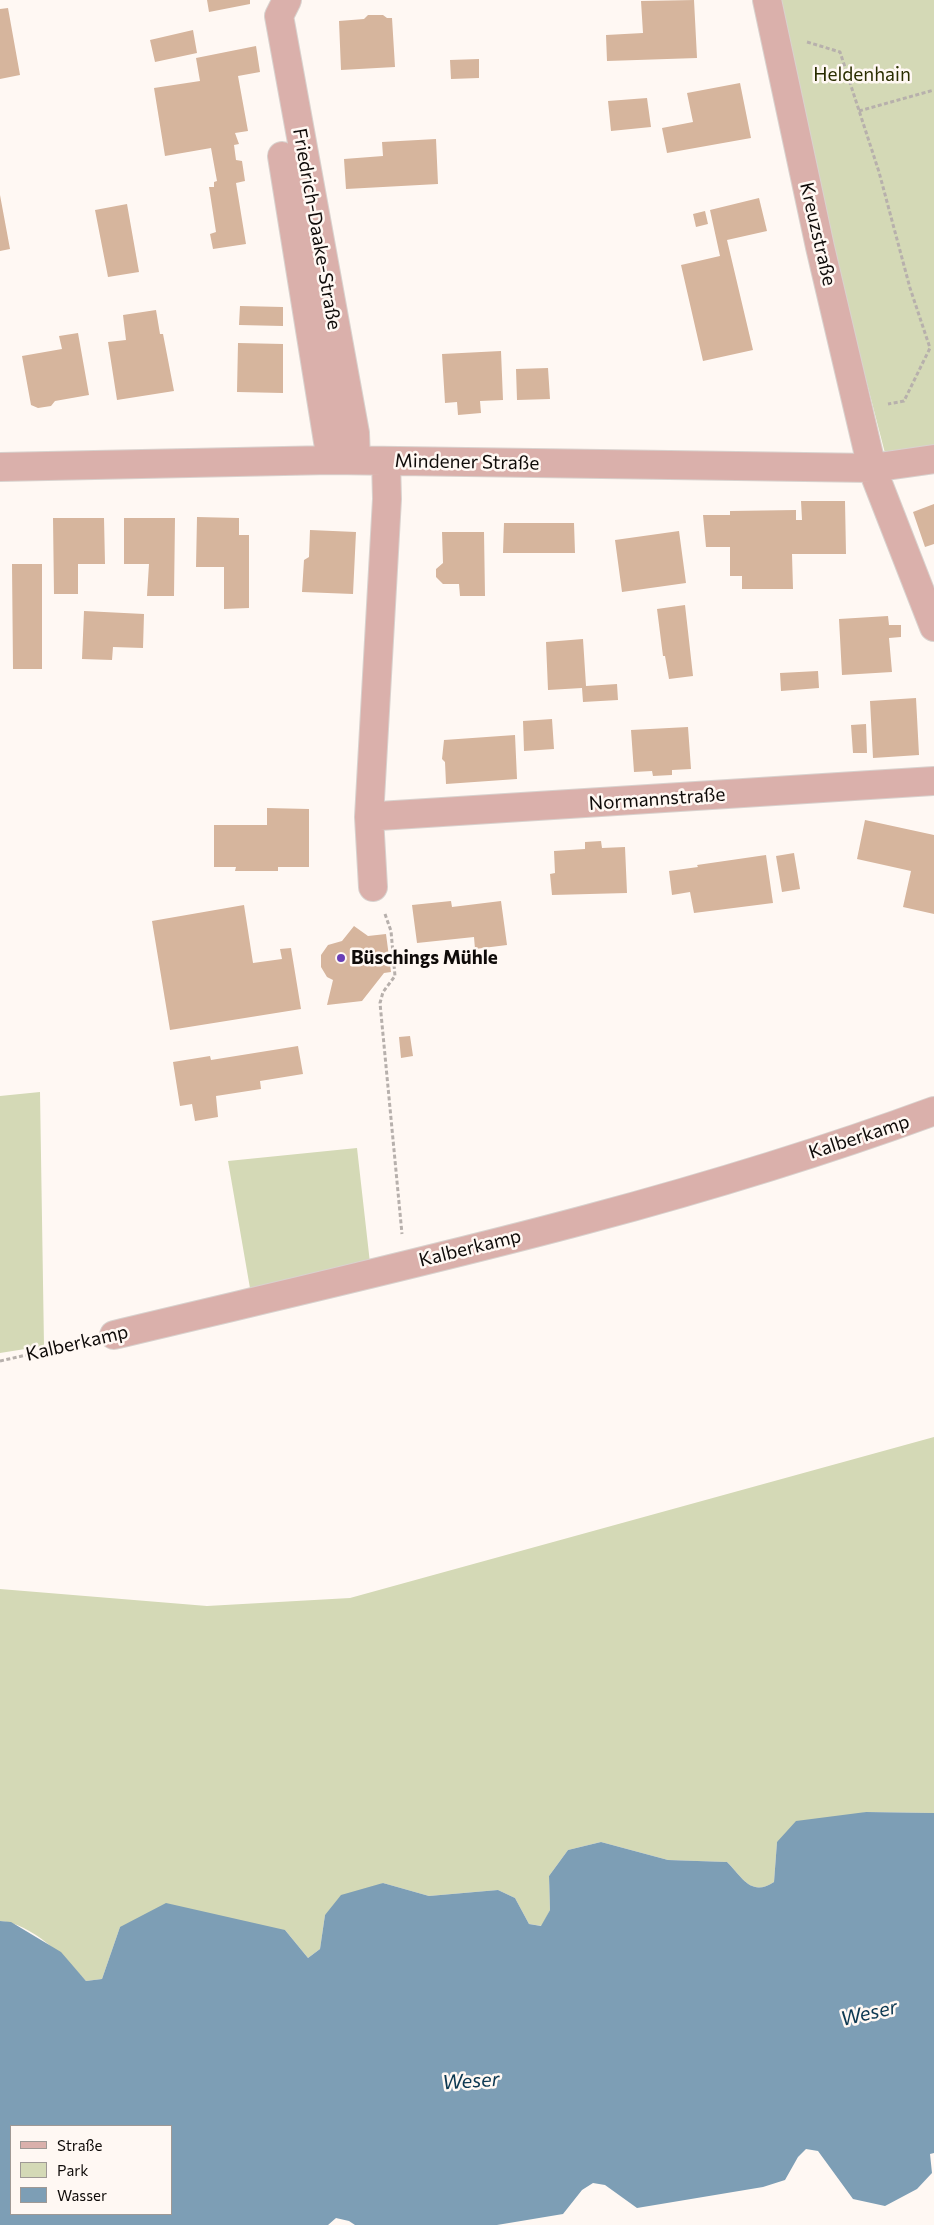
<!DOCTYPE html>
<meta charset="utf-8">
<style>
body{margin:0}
#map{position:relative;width:934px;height:2225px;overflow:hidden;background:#fff8f3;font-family:Commissioner,sans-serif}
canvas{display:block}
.legend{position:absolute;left:10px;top:2125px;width:162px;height:90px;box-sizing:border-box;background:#fff8f3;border:1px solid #9f9995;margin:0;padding:6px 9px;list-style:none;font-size:15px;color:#0f0b09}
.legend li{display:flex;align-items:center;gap:10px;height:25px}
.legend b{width:25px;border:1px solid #9f9995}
</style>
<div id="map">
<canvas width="934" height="2225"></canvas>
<ul class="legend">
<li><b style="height:6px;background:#dab0ab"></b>Straße</li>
<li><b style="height:14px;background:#d4d9b6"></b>Park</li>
<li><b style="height:14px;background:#7d9eb5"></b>Wasser</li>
</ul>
</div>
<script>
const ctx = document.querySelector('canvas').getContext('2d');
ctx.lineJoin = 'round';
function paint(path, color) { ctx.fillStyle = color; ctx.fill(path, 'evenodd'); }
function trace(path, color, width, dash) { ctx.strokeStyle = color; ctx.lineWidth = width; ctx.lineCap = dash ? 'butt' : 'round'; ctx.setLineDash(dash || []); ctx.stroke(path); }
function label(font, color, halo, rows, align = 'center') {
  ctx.font = font + ' Commissioner,sans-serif'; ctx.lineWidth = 5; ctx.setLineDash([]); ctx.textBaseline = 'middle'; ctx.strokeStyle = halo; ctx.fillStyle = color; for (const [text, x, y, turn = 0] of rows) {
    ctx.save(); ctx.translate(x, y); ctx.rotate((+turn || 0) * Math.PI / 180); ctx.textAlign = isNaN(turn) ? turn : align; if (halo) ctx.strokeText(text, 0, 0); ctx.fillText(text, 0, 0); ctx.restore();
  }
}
paint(new Path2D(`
 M768 0H934V447L886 457Z
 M40 1092 44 1346 0 1353V1096Z
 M357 1148 370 1263 251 1294 228 1161Z
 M934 1437V1813L866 1812 777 1842 774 1882C751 1897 743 1878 727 1862L668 1860 601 1842 568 1850 549 1876 550 1910 542 1926 529 1924 515 1898 498 1890 429 1896 383 1883 325 1915 320 1949 308 1958 285 1930 120 1927 102 1979 86 1981C66 1958 31 1923 0 1921V1589L207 1606 350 1598Z`), '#d4d9b6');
paint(new Path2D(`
 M866 1812 934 1813V2153L930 2154 932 2173 917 2189 885 2206 853 2199 818 2151 806 2149 798 2157 785 2180 763 2187 637 2208 605 2185 593 2183 582 2190 563 2214 497 2225H355L349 2221 336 2218 328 2225H0V1921L11 1922 61 1952 86 1981 102 1979 120 1927 166 1903 285 1930 308 1958 320 1949 325 1915 341 1895 383 1883 429 1896 498 1890 515 1898 529 1924 541 1926 550 1910 549 1876 568 1850 601 1842 668 1860 727 1862C743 1878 751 1897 774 1882L777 1842 796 1821ZM11 2126H171V2214H11Z`), '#7d9eb5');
paint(new Path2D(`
 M207 0H250V4L209 12Z
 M694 0 697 58 607 61 606 35 643 33 641 1Z
 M8 8 20 75 0 79V9Z
 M368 15H383L387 18H392L395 67 341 70 339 21 364 19Z
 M193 30 197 53 155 62 150 40Z
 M256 46 260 72 238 76 248 131 235 133 239 144 234 145 236 160 242 161 245 181 236 183 246 244 213 249 210 234 216 232 209 187H214V182L217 181 211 148 165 156 154 88 200 81 196 58Z
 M479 59V78L451 79 450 60Z
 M740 83 751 138 667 153 662 128 693 122 687 93Z
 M647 98 651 127 611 131 608 101Z
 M436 139 438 184 346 189 344 159 383 156 382 142Z
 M0 195 10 249 0 251Z
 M759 198 767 231 727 240 753 350 703 361 681 265 720 256 710 210Z
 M127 204 139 272 108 277 95 210Z
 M705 211 708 224 696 227 693 214Z
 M240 306 283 307V326L239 325Z
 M156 310 160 334H163L174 391 117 400 108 342 126 340 123 315Z
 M78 333 89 395 55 401 51 406 38 408 31 405 22 356 62 349 59 336Z
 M238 343 283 344V393L237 392Z
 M501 351 503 400 480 401 481 413 458 415 457 402 445 403 442 354Z
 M548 368 550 399 517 400 516 369Z
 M801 501H845L846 554H792L793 589H742V576H730V547H706L703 515H730V511L796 510V520H802Z
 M934 504V544L925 547 913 512Z
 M197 517 239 518V535H249V608L224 609V567H196Z
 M53 518H104L105 564H78V594H54Z
 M124 518H175L174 596H147L149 564H124Z
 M504 523H574L575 553H503Z
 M310 530 356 532 353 594 302 592 304 560 309 557Z
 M679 531 686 583 622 592 615 540Z
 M442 532H484L485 596H460L459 584H443L436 577V569L443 563Z
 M12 564H42V669H13Z
 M685 605 693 676 669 679 665 656H663L657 609Z
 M84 611 144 614 143 648 113 647 112 660 82 659Z
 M888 616 889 625H901V637L889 638 892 672 842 675 839 619Z
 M583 639 586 686 617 684 618 700 583 702 582 688 548 690 546 642Z
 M818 671 819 688 781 691 780 673Z
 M916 698 919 755 873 758 870 701Z
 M552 719 554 749 524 751 523 721Z
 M866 724 867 753H853L851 725Z
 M688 727 691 769 672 770V775L653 776 652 771 634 772 631 730Z
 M515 735 517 779 446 784 445 762 442 759 444 740Z
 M267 808 309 809V867H278V871H235L236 867H214V825H267Z
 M865 820 934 835V914L903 907 911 871 857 859Z
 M601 841 602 848 625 847 627 893 552 895 550 874 555 873 554 851 585 849V842Z
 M794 853 800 889 782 892 776 856Z
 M766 855 773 903 694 913 690 892 672 895 669 871 698 867 697 865Z
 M451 901 452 907 501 901 507 945 475 949 474 937 417 943 412 905Z
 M244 905 253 963 282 959 280 949 291 948 301 1009 170 1030 152 921Z
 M354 926 368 936 386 934 391 972 384 973 362 1001 327 1005 333 980 327 977 321 967V955L328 945 342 941Z
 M410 1036 413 1056 401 1058 399 1037Z
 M298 1046 303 1074 260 1081 261 1089 216 1096 218 1117 195 1121 192 1104 180 1106 173 1062 210 1056 211 1060Z`), '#d6b59d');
const minor = new Path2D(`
 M287 0 279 16 355 433 356 460
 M767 0 820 247 872 468 934 627
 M282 156 331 460
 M0 467 331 460 872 468 934 459
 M379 816 934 781
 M373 887 369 817 387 499 386 461
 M114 1335C389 1269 668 1209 934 1111`);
trace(minor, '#d9d2ce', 30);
trace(new Path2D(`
 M807 42 840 52 879 172 910 288 930 348 904 401 888 404
 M859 111 934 90
 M385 914 391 931 395 976 383 992 380 1003 402 1234
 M0 1361 84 1342`), '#b7b0ac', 3, [4, 2.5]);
trace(minor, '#dab0ab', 28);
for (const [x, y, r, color] of [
 [341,958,5,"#693fb7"]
]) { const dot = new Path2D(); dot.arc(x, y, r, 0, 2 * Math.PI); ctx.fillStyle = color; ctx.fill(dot); trace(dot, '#fff8f3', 2); }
label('19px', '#2a2d00', '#fff8f3', [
 ["Heldenhain",862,75]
]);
label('19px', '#0f0b09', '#fff8f3', [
 ["Friedrich-Daake-Straße",317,229,80],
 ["Kreuzstraße",818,234,77],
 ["Mindener Straße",467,462,1],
 ["Normannstraße",657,799,-4],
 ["Kalberkamp",859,1137,-18],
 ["Kalberkamp",470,1248,-14],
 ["Kalberkamp",77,1343,-13]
]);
label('bold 19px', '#0f0b09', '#fff8f3', [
 ["Büschings Mühle",351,958]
], 'left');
label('italic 20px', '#0c3851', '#fff8f3', [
 ["Weser",869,2013,-13],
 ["Weser",471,2081,-4]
]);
</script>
